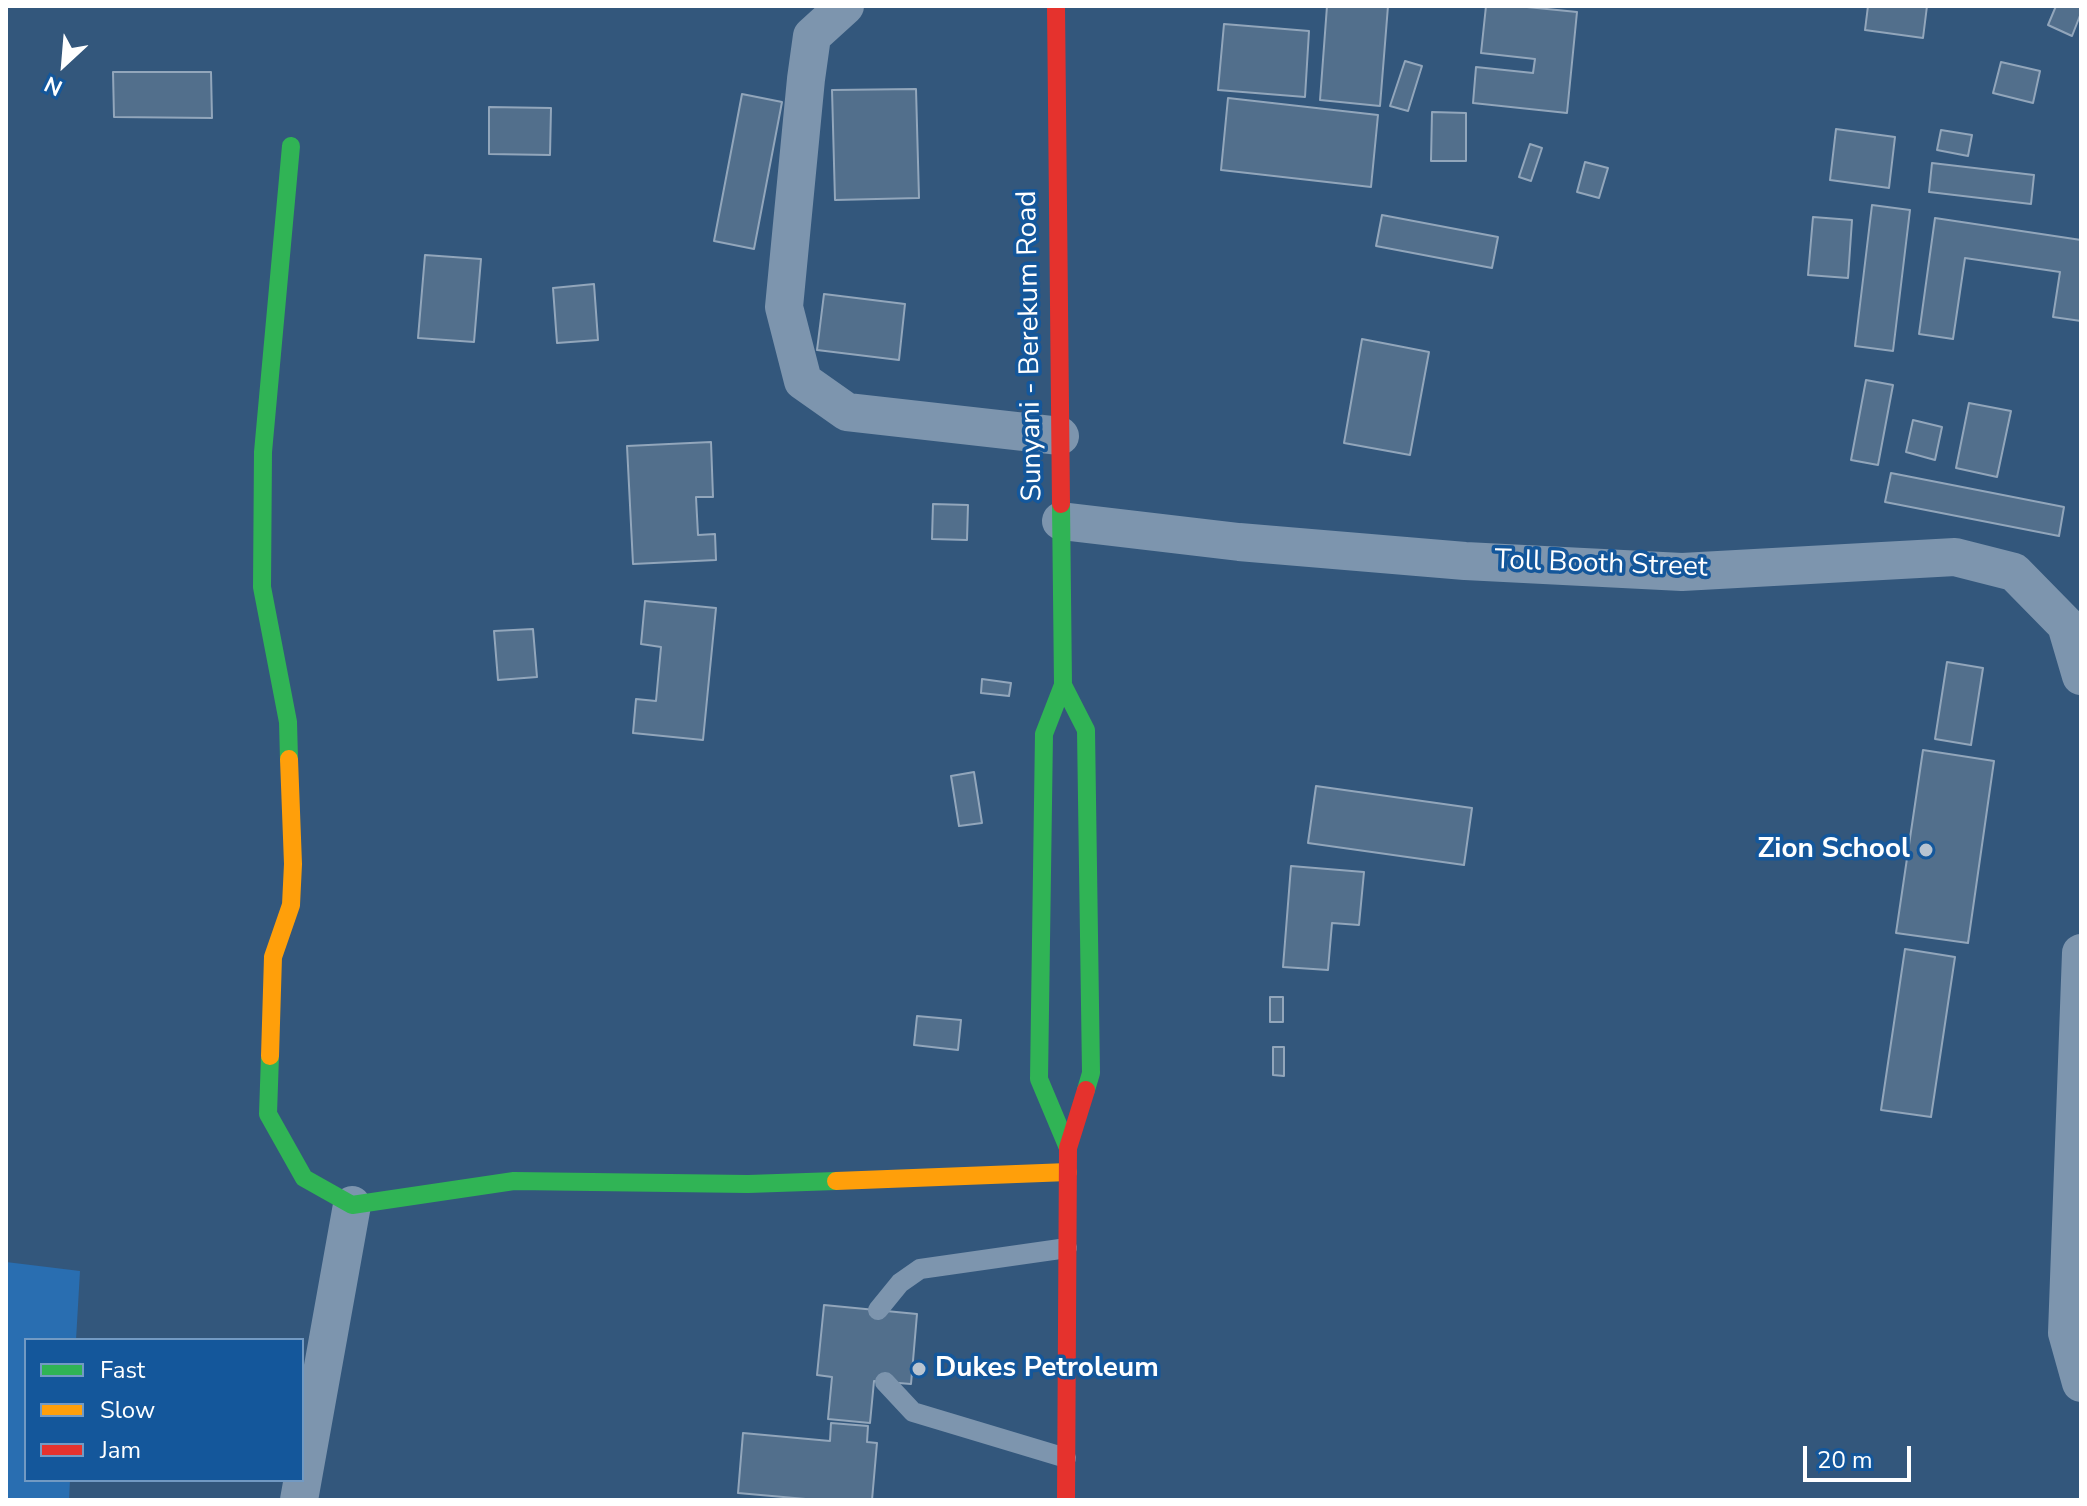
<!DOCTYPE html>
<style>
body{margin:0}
#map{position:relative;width:2087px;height:1506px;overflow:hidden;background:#33577c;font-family:"Nunito Sans",sans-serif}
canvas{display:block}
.frame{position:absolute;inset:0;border:8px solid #fff;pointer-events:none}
.legend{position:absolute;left:24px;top:1338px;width:280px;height:144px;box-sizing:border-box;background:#14579b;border:2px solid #729ac3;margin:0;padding:10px 14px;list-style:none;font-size:24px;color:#fff}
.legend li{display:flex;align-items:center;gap:16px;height:40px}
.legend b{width:40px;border:2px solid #729ac3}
.north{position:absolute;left:24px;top:24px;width:80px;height:80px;-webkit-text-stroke:6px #14579b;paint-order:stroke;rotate:206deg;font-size:22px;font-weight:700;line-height:32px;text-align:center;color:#fff}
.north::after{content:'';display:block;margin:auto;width:28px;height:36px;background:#fff;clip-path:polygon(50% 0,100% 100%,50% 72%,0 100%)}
.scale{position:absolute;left:1803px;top:1446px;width:108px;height:36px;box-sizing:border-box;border:4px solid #fff;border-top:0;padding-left:10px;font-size:24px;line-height:28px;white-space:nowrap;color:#fff;-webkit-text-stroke:6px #14579b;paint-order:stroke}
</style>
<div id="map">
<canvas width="2087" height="1506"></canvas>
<div class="frame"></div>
<ul class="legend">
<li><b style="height:10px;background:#30b455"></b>Fast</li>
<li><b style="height:10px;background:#ff9f0a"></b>Slow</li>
<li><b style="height:10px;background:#e5322d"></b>Jam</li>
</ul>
<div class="north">N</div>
<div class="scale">20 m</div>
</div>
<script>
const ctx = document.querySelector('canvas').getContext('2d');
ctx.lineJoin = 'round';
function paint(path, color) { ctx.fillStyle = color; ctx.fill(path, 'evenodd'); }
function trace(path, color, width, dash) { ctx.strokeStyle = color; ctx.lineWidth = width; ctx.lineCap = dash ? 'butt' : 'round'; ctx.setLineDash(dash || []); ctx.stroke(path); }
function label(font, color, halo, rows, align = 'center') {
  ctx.font = font + ' "Nunito Sans",sans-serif'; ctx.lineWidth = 7; ctx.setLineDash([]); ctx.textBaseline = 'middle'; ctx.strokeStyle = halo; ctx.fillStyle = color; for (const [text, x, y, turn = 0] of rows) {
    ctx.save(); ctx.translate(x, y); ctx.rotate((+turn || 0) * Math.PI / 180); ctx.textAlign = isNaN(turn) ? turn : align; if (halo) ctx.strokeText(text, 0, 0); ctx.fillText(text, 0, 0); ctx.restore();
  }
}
paint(new Path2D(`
 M6 1262 80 1271 76 1340H26V1480H70L69 1500H6Z`), '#296eb1');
const building = new Path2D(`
 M1327 6H1388L1380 106 1320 100Z
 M1486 6H1517L1577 12 1567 113 1473 103 1476 67 1533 73 1535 59 1481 53Z
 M1868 6H1927L1923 38 1865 30Z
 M2056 6H2081V13L2072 36 2048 25Z
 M1224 24 1309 31 1305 97 1218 90Z
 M1405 61 1422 66 1408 111 1390 106Z
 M2001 62 2040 71 2033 103 1993 93Z
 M113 72H211L212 118 114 117Z
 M916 89 919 198 835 200 832 90Z
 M742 94 782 102 754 249 714 241Z
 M1228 98 1378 115 1371 187 1221 170Z
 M489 107 551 108 550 155 489 154Z
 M1432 112 1466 113V161H1431Z
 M1836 129 1895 137 1889 188 1830 180Z
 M1941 130 1972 135 1968 156 1937 150Z
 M1530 144 1542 148 1531 181 1519 177Z
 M1585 162 1608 168 1599 198 1577 192Z
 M1932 163 2034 175 2031 204 1929 192Z
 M1872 205 1910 210 1893 351 1855 346Z
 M1382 215 1498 237 1492 268 1376 246Z
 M1813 217 1852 220 1848 278 1808 275Z
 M1935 218 2081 240V321L2053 317 2060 272 1965 258 1953 339 1919 334Z
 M425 255 481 259 474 342 418 338Z
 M594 284 598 340 557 343 553 288Z
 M824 294 905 304 899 360 817 350Z
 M1362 339 1429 352 1410 455 1344 443Z
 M1866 380 1893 385 1878 465 1851 460Z
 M1969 403 2011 411 1997 477 1956 468Z
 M1913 420 1942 427 1935 460 1906 452Z
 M711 442 713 497H696L698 535 715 534 716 560 633 564 627 446Z
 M1891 473 2064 507 2059 536 1885 502Z
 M933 504 968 505 967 540 932 539Z
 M645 601 716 608 703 740 633 733 636 699 656 701 661 647 641 644Z
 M533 629 537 677 498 680 494 631Z
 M1947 662 1983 668 1971 745 1935 739Z
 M982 679 1011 683 1009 696 981 693Z
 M1923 750 1994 761 1968 943 1896 933Z
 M974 772 982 823 959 826 951 776Z
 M1316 786 1472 808 1464 865 1308 843Z
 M1291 866 1364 872 1359 925 1332 923 1328 970 1283 967Z
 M1905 949 1955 957 1931 1117 1881 1110Z
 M1270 997H1283V1022H1270Z
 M917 1016 961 1020 958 1050 914 1045Z
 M1273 1047H1284V1076L1273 1075Z
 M824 1305 917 1314 911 1384 874 1381 870 1423 828 1419 832 1377 817 1375Z
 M831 1423 868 1426 867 1442 877 1443 872 1500H817L738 1493 743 1433 830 1441Z`);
paint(building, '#526f8c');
trace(building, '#92a6bb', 2);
trace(new Path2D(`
 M878 1310 900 1283 920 1269 1067 1248
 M885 1382 913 1412 1066 1458`), '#7d95ae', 20);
trace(new Path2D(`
 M845 6 812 36 806 79 784 307 803 381 847 412 1060 436
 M1061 521 1239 542 1465 561 1682 572 1955 557 2014 572 2066 625 2081 676
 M2081 953 2067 1333 2081 1383
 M299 1500 352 1205`), '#7d95ae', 38);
trace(new Path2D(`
 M1061 504 1063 685 1044 734 1039 1079 1068 1148
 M1063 685 1086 730 1091 1073 1086 1090
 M289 759 288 722 262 587 263 452 291 146
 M270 1056 268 1114 304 1178 352 1205 514 1181 748 1184 836 1181`), '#30b455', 18);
trace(new Path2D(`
 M270 1056 273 957 291 905 293 864 289 759
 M836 1181 1068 1172`), '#ff9f0a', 18);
trace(new Path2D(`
 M1056 6 1061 504
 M1066 1500 1068 1148 1086 1090`), '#e5322d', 18);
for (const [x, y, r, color] of [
 [1926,850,8,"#b8c4d1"],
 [919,1369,8,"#b8c4d1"]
]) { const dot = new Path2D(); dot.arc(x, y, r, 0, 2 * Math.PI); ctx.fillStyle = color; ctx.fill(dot); trace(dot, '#14579b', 3); }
label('28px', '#fff', '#14579b', [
 ["Sunyani - Berekum Road",1031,346,-91],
 ["Toll Booth Street",1601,565,2]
]);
label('bold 28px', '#fff', '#14579b', [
 ["Zion School",1910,850],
 ["Dukes Petroleum",935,1369,"left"]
], 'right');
</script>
